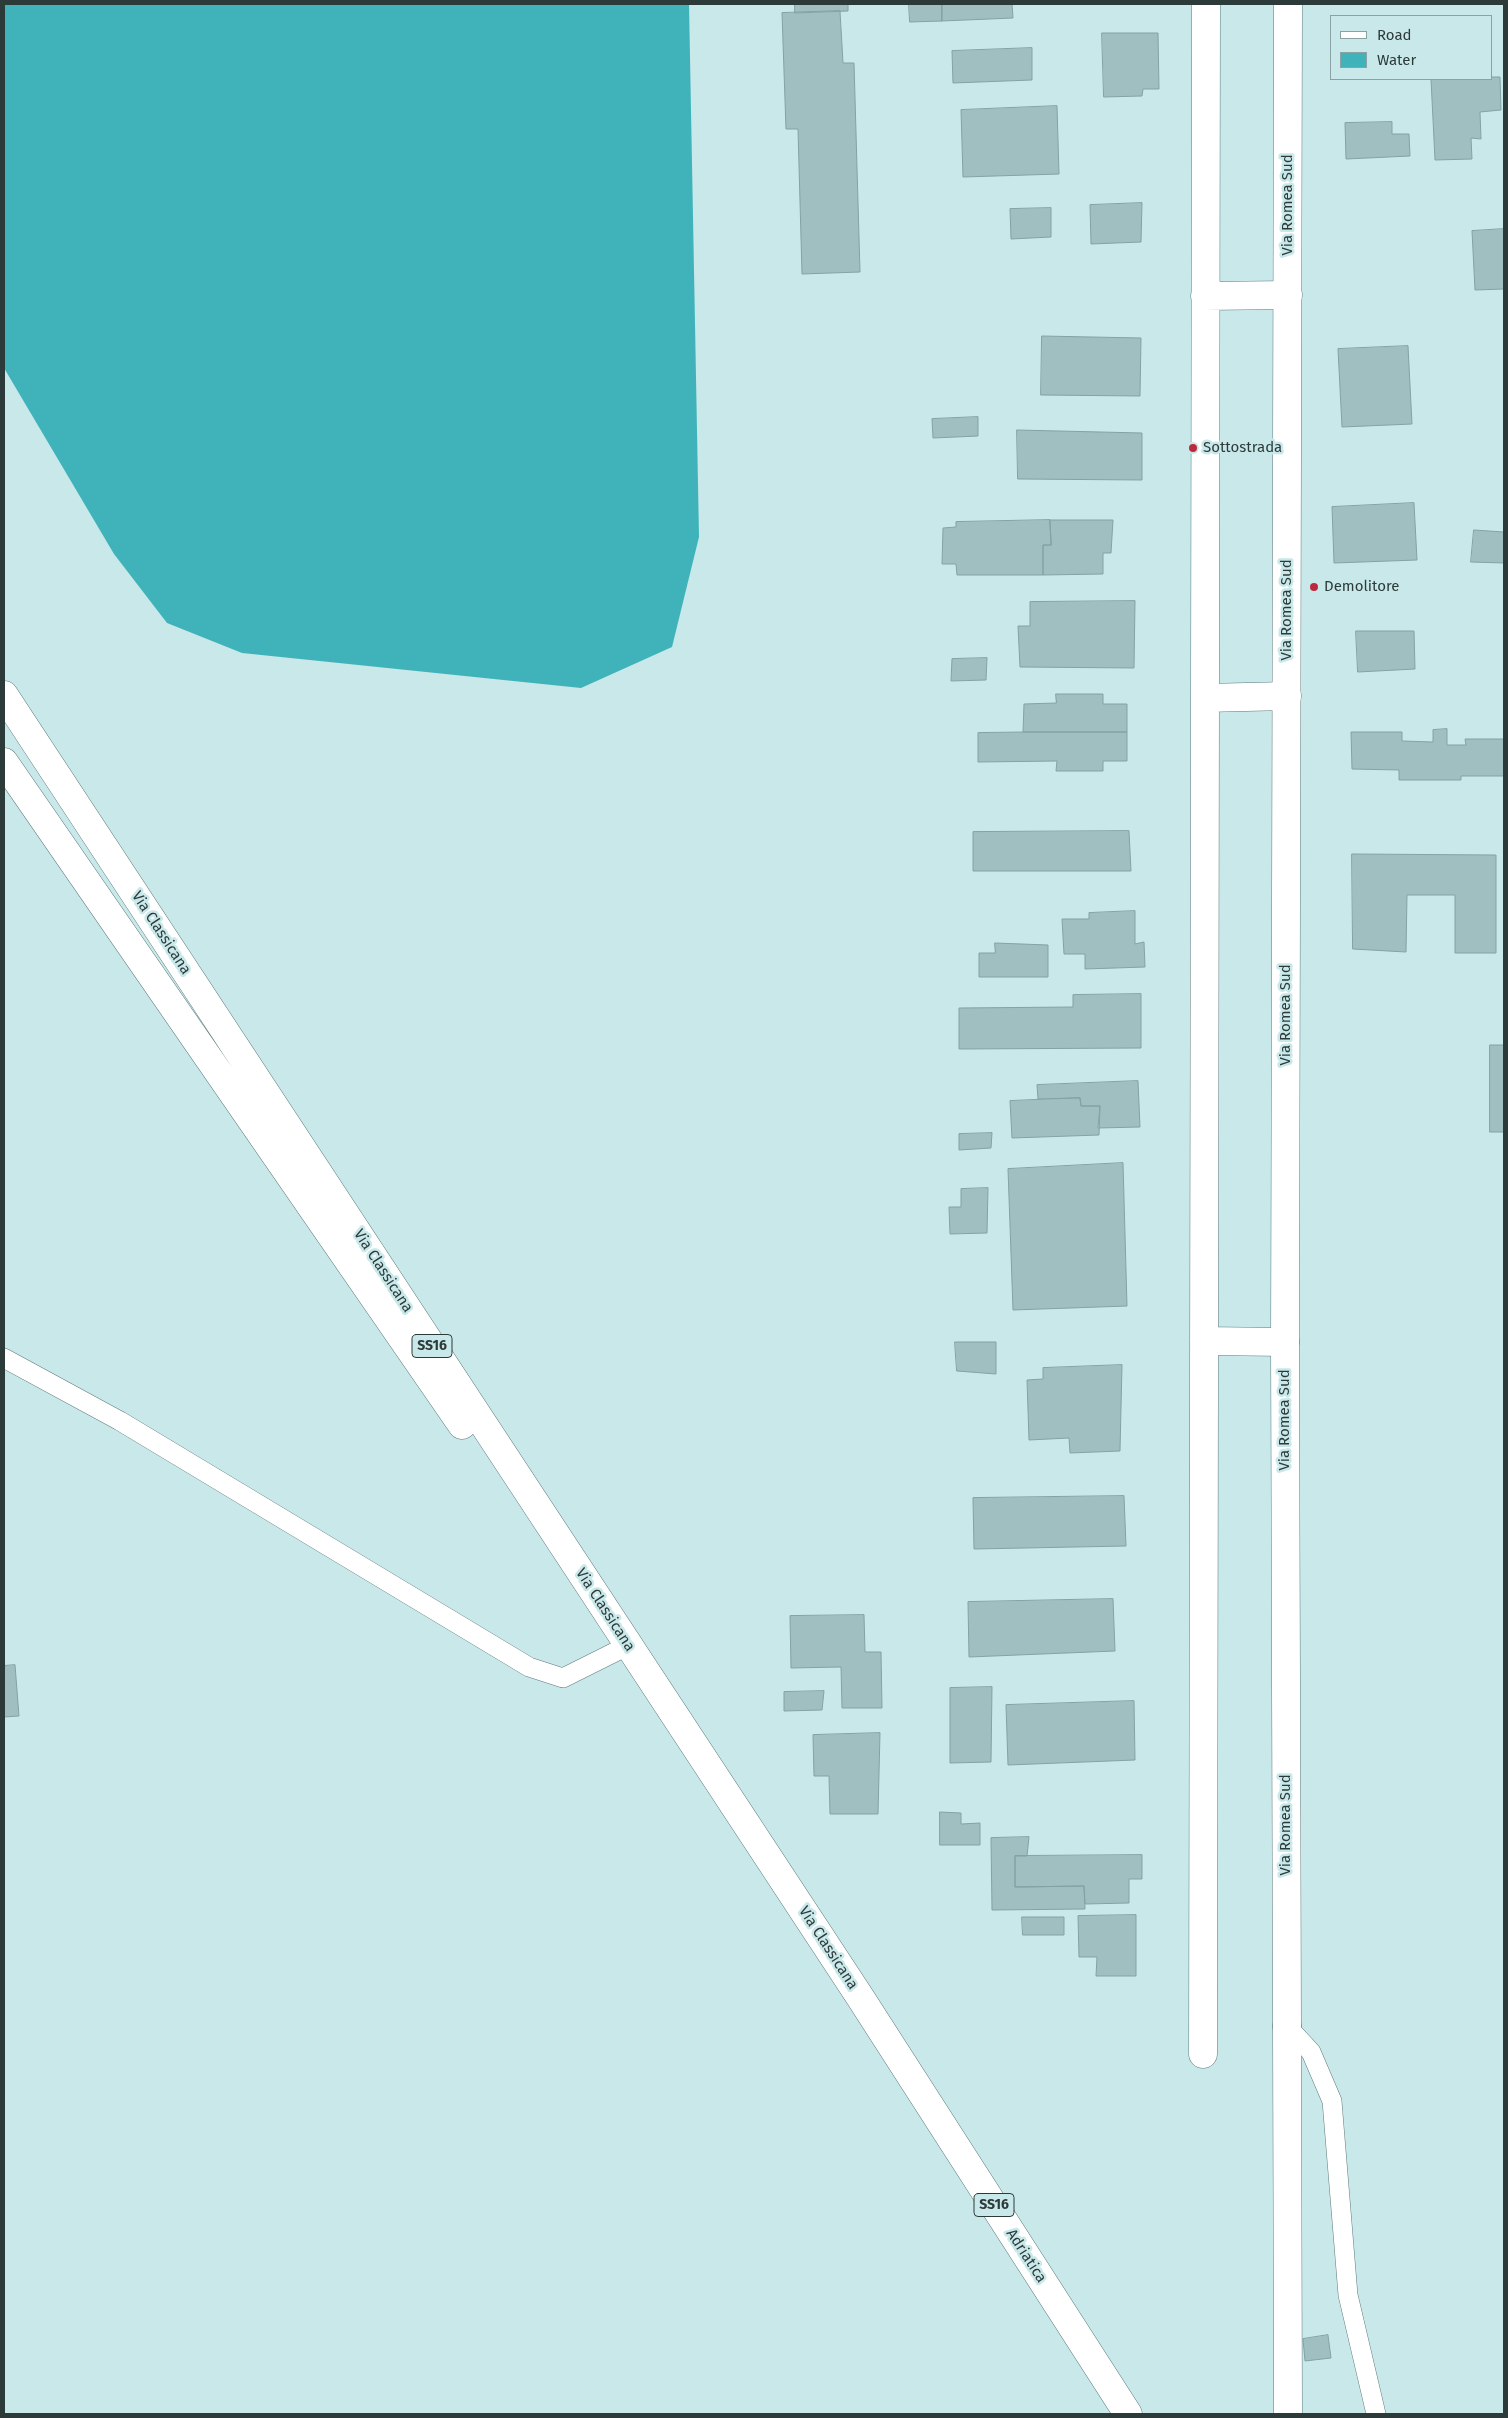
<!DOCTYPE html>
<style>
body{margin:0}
#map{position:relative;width:1508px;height:2418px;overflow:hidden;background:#c9e8ea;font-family:"Fira Sans",sans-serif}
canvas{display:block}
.frame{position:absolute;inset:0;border:5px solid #2d3a3a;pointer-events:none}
.legend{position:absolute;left:1330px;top:15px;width:162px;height:65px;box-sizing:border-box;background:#c9e8ea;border:1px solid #8ba2a4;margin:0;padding:6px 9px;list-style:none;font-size:15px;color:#2d3a3a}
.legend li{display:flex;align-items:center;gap:10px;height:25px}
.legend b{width:25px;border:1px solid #8ba2a4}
</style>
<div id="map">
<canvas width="1508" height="2418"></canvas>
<div class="frame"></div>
<ul class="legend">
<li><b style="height:6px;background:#fff"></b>Road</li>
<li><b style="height:14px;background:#40b3ba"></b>Water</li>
</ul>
</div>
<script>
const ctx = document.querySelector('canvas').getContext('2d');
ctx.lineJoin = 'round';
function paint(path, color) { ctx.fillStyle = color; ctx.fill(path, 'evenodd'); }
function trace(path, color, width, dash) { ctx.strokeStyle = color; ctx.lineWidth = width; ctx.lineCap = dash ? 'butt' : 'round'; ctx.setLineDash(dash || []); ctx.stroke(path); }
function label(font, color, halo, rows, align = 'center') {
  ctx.font = font + ' "Fira Sans",sans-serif'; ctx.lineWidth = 5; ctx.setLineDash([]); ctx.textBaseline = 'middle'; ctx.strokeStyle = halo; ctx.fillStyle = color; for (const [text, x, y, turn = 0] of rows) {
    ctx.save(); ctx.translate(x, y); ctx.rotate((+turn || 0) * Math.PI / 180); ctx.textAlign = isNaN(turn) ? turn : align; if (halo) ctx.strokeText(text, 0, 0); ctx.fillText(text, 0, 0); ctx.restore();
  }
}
paint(new Path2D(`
 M4 4H689L699 537 672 647 581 688 242 653 167 623 114 554 4 368Z`), '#40b3ba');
const building = new Path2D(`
 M795 4H848V11L795 13Z
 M909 4H942V21L910 22Z
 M942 4H1012L1013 18 942 21Z
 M840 11 843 63H854L860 272 802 274 798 129H786L782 13Z
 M1102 33H1158L1159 89H1143L1142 96 1104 97Z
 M1032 48V80L953 83 952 51Z
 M1492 77H1500L1501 110 1480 112 1481 139 1471 138 1472 159 1435 160 1431 79Z
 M1057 106 1059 174 963 177 961 110Z
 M1392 122V134H1409L1410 156 1346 159 1345 123Z
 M1142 203 1141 242 1091 244 1090 205Z
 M1051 208V237L1011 239 1010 209Z
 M1504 229V289L1475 290 1472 231Z
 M1042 336 1141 338 1140 396 1041 395Z
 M1408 346 1412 424 1342 427 1338 349Z
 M978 417V436L933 438 932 419Z
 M1017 430 1142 433V480L1018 479Z
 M1414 503 1417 560 1334 563 1332 507Z
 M1050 520 1051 545H1043V575H957L956 564H942L943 528 956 527V522Z
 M1050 520H1113L1111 553H1103V574L1043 575V545H1051Z
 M1474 530 1504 532V563L1471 562Z
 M1135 601 1134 668 1020 667 1018 626H1030V602Z
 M1356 631H1414L1415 669 1358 672Z
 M987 658 986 680 951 681 952 659Z
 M1056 694H1103V704H1127V732H1023L1024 704 1056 703Z
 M1447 729V745H1466L1465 739H1504V790V776H1461V780H1399V770L1352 769 1351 732H1402V741L1433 742V730Z
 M1023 732H1127V761H1103V771H1056L1057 761 978 762V733Z
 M1129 831 1131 871H973V832Z
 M1352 854 1496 855V953H1455V895H1407L1406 952 1353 949Z
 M1135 911V944L1144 942 1145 967 1085 969V954H1064L1062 919H1089V913Z
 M995 943 1048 945V977H979V953H995Z
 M1141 994V1048L959 1049V1008L1073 1007V995Z
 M1490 1045H1504V1132H1490Z
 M1138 1081 1140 1127 1098 1128 1100 1106H1081L1080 1098 1038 1099 1037 1085Z
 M1080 1098 1081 1106H1100L1099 1135 1012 1138 1010 1101Z
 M992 1133 991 1148 959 1150V1134Z
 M1123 1163 1127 1306 1013 1310 1008 1169Z
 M988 1188 987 1233 950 1234 949 1207H961V1189Z
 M955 1342H996V1374L957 1371Z
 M1122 1365 1120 1451 1070 1453 1069 1438 1029 1440 1027 1380 1043 1379V1368Z
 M1124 1496 1126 1546 974 1549 973 1498Z
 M1113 1599 1115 1651 969 1657 968 1602Z
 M864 1615 865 1652H881L882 1708H842L841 1667 791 1668 790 1616Z
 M15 1665 19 1716 4 1717V1666Z
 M992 1687 991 1762 950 1763V1688Z
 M824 1691 822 1710 784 1711V1692Z
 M1134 1701 1135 1760 1008 1765 1006 1705Z
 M880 1733 878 1814H830L829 1776H814L813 1735Z
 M940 1812 961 1813V1824L980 1823V1845H940Z
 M1029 1837 1027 1856H1015V1887L1084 1886 1085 1909 992 1910 991 1838Z
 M1142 1855V1879H1129V1903L1085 1904 1084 1886 1015 1887V1856Z
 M1136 1915V1976H1096L1097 1957H1079L1078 1916Z
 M1022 1917H1064V1935H1023Z
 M1328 2335 1331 2358 1305 2361 1303 2339Z`);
paint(building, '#a0bfc1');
trace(building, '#84a2a4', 1);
const lane = new Path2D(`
 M4 1358 120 1421 529 1667 563 1678 619 1650
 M1287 2026 1311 2052 1332 2101 1348 2295 1376 2414`);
const street = new Path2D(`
 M1205 296 1288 295
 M1205 698 1287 696
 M1204 1341 1285 1342
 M1203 2054 1206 4`);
const secondary = new Path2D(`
 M1287 2026 1285 1342 1288 4`);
const primary = new Path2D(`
 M1287 2026 1288 2414`);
const highway = new Path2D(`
 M4 695 860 1997 1128 2414
 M4 762 462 1425`);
trace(lane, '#5d7a7c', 20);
trace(street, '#5d7a7c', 29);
trace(secondary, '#5d7a7c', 29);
trace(primary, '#5d7a7c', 29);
trace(highway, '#5d7a7c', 29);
trace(lane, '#fff', 19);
trace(street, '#fff', 28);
trace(secondary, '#fff', 28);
trace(primary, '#fff', 28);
trace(highway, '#fff', 28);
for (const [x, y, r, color] of [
 [1193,448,5,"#bb2a3c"],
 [1314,587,5,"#bb2a3c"]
]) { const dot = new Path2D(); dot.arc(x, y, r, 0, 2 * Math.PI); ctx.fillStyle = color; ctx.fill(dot); trace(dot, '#c9e8ea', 2); }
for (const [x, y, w] of [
 [432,1346,40],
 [994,2205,40]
]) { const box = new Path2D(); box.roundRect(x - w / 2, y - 11.5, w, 23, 4); ctx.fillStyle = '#c9e8ea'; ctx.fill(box); trace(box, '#2d3a3a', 1); }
label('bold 14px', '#2d3a3a', null, [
 ["SS16",432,1346],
 ["SS16",994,2205]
]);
label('15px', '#2d3a3a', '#c9e8ea', [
 ["Via Romea Sud",1288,205,-90],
 ["Via Romea Sud",1287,610,-90],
 ["Via Classicana",161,933,57],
 ["Via Romea Sud",1286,1015,-90],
 ["Via Classicana",383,1271,57],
 ["Via Romea Sud",1285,1420,-90],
 ["Via Classicana",605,1610,57],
 ["Via Romea Sud",1286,1825,-90],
 ["Via Classicana",828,1948,57],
 ["Adriatica",1026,2256,57]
]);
label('15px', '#2d3a3a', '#c9e8ea', [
 ["Sottostrada",1203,448],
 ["Demolitore",1324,587]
], 'left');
</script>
